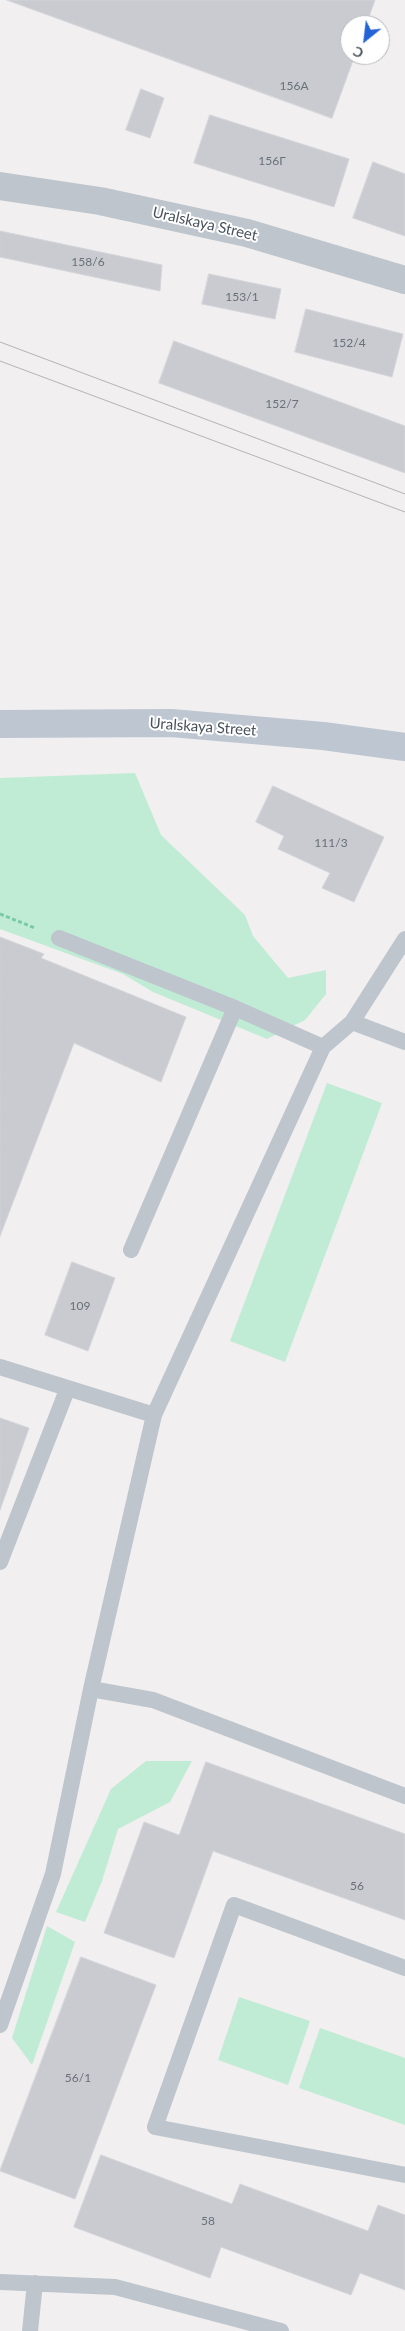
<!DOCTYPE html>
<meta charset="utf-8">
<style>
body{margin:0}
#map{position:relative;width:405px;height:2331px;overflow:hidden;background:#f1efef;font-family:Lato,sans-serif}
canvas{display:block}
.north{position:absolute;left:340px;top:15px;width:50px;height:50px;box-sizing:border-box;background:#fff;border:1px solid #b6b9bd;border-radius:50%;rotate:209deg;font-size:14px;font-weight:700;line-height:20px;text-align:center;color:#48515b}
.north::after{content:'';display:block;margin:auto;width:18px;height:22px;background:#2463d7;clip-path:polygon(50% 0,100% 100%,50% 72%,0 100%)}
</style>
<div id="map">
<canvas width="405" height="2331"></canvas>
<div class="north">С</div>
</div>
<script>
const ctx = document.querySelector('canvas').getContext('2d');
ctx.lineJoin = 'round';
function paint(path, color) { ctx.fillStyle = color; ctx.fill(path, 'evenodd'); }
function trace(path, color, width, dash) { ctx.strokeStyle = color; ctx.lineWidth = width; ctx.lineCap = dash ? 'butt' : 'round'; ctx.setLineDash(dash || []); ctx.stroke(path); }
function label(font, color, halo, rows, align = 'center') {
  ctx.font = font + ' Lato,sans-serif'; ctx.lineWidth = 4; ctx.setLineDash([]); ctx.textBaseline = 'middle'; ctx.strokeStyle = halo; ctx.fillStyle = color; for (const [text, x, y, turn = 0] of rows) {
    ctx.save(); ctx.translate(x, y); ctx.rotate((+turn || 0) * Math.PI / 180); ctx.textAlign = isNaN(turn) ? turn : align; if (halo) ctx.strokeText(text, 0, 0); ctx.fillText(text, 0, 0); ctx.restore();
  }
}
paint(new Path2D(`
 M135 773 161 835 245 915 253 936 288 978 326 970V994L305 1020 267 1039 153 992 123 974 0 929V778Z
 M327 1083 382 1103 285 1362 230 1341Z
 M146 1761H192L170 1802 118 1829 102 1881 85 1922 56 1912 111 1789Z
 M47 1926 75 1942 32 2065 12 2038Z
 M239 1997 310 2021 288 2085 218 2060Z
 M320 2028 405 2058V2125L299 2088Z`), '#c0ecd5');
const building = new Path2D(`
 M7 0H375L366 25H350V55H355L332 118Z
 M141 89 164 98 150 138 126 130Z
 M210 115 349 159 334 207 194 163Z
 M373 162 405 174V236L353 218Z
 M0 231 162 265 160 291 0 257Z
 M209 274 281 289 275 319 202 304Z
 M306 309 403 334 392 377 295 352Z
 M174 341 405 426V473L159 383Z
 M273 786 384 837 354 902 322 888 330 873 278 849 284 836 256 822Z
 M0 937 44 954 41 958 186 1017 161 1082 74 1043 0 1236Z
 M72 1262 115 1278 88 1351 45 1335Z
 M0 1418 29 1428 0 1510Z
 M206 1762 405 1834V1920L213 1851 174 1958 104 1933 144 1822 179 1835Z
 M81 1957 156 1985 75 2199 0 2171Z
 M101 2155 232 2204 240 2184 368 2231 378 2205 405 2215V2290L360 2273 351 2295 221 2247 210 2278 74 2227Z`);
paint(building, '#c9cbd1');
trace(building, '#d3d5da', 1);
trace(new Path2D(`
 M0 914 35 928`), '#7ac8a9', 3, [4, 2.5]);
trace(new Path2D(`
 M59 938 235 1008 323 1047
 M352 1022 405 1042
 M131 1250 235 1008
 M0 1367 154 1415
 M0 1562 67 1390
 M91 1689 153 1700 405 1796
 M405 1968 234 1905 155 2127 405 2175
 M0 2025 53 1874 91 1689 154 1415 323 1047 352 1022 405 939
 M0 2282 115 2287 281 2331
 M30 2331 35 2283`), '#bec5cd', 16);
trace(new Path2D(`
 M0 186 100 201 247 233 405 280`), '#bec5cd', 28);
trace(new Path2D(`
 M0 724 171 723 323 736 405 747`), '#bec6d2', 28);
trace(new Path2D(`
 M0 342 405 494
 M0 361 405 512`), '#b2b4b9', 1);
label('12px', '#687078', null, [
 ["156А",294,86],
 ["156Г",272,161],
 ["158/6",88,262],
 ["153/1",242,297],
 ["152/4",349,343],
 ["152/7",282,404],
 ["111/3",331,843],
 ["109",80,1306],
 ["56",357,1886],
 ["56/1",78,2078],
 ["58",208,2221]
]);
label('15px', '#48515b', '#fff', [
 ["Uralskaya Street",205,224,13],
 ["Uralskaya Street",203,727,4]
]);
</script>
